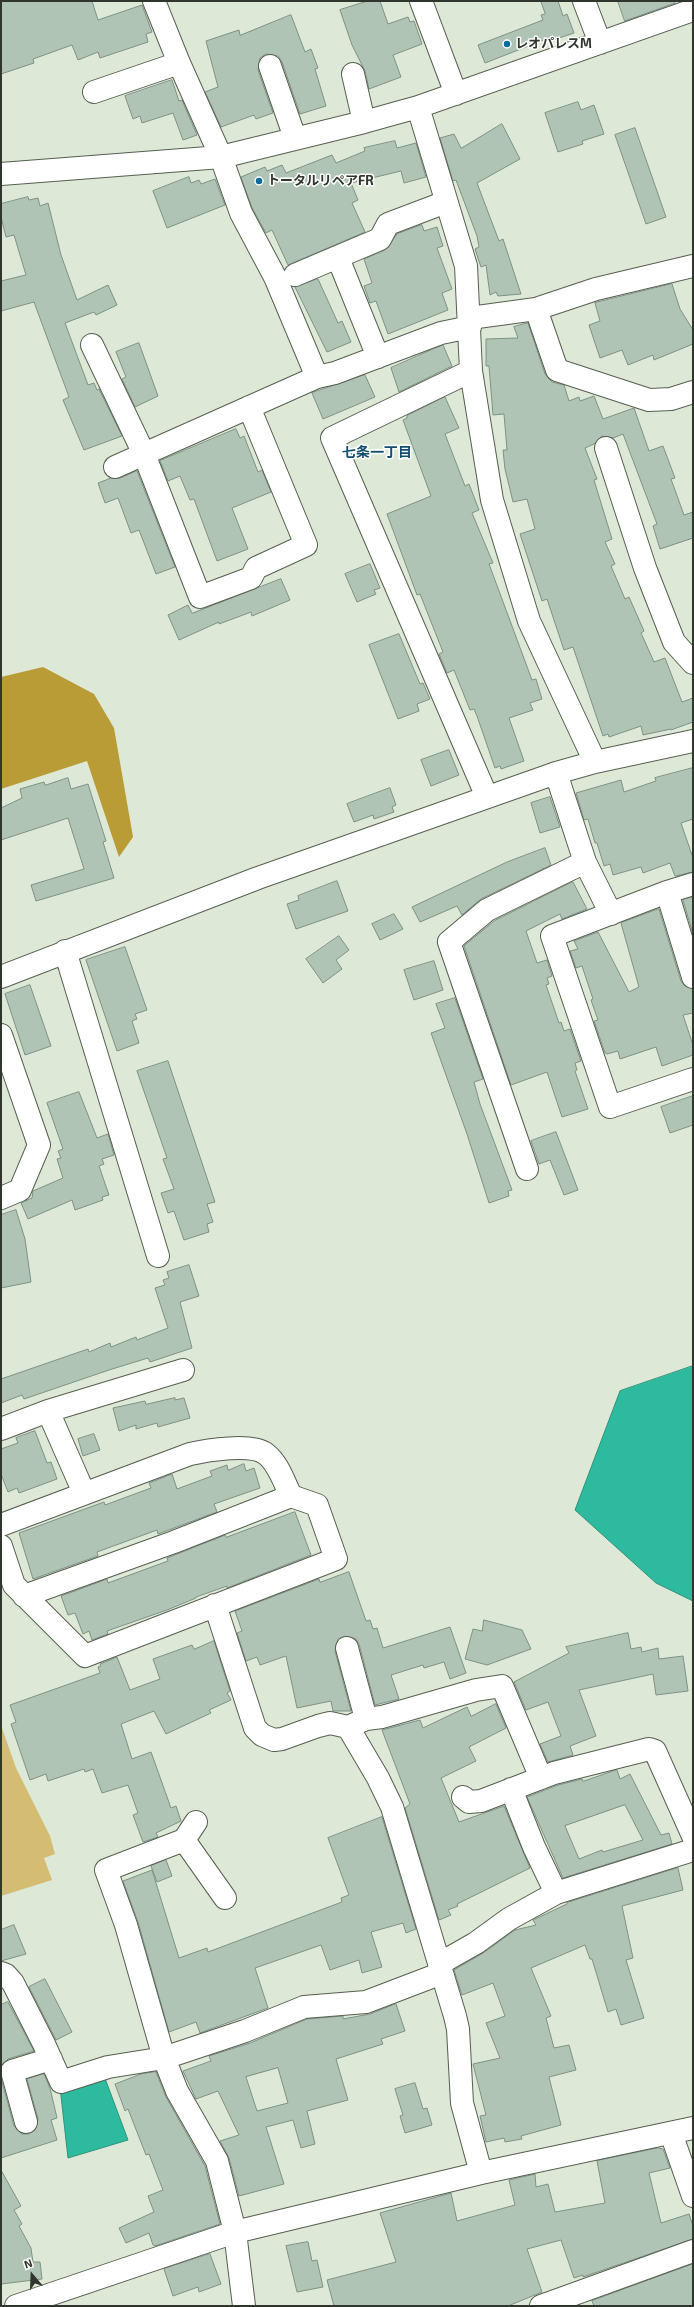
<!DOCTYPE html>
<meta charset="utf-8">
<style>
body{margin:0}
#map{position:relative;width:694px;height:2307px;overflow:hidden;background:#dde9d6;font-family:"Exo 2",sans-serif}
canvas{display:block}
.frame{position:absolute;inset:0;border:2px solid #30352e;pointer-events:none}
.north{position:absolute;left:12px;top:2255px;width:40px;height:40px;-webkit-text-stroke:3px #fff;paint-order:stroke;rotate:341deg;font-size:11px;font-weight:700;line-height:16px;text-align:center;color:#30352e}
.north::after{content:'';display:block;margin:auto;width:14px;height:18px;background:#30352e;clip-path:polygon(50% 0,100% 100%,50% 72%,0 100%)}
</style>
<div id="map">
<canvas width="694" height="2307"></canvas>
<div class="frame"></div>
<div class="north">N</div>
</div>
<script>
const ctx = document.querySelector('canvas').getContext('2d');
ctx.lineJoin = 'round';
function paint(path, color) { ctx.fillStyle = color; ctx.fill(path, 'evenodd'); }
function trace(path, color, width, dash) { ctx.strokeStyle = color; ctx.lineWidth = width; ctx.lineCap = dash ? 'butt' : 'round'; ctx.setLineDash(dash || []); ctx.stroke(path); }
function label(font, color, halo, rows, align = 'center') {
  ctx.font = font + ' "Exo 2","Noto Sans JP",sans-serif'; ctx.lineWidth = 3; ctx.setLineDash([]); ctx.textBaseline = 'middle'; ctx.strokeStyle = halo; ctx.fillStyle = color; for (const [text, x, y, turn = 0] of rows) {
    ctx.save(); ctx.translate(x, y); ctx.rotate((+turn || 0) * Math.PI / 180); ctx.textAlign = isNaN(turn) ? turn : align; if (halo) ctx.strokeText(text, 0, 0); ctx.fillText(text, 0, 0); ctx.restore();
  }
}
paint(new Path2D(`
 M1 1725 16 1768 50 1836 55 1854 44 1858 52 1880 1 1896Z`), '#d4bd72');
paint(new Path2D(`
 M43 667 94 694 114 728 133 837 119 857 87 761 1 789V677Z`), '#b99c36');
const water = new Path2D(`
 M693 1366V1601L656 1583 575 1510 620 1391Z
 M103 2073 128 2140 68 2158 60 2087Z`);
paint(water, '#2dba9e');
trace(water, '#2e927c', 1);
const building = new Path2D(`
 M1 1H92L98 20 142 5 152 32 146 34 148 42 100 58 98 52 78 60 72 45 33 59 34 63 1 74Z
 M368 1H380L388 24 408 17 410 22 414 21 422 44 393 55 401 77 369 89 365 71 352 45 340 10Z
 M541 1H558L563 16 567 14 574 33 550 41 549 38 485 63 478 45 543 20 541 15 545 14Z
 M618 1H675V3L625 21Z
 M291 15 305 52 311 49 318 68 315 69 326 106 300 114 282 62 278 56 266 54 260 58 258 70 273 113 256 119 254 115 221 127 205 92 218 87 206 41 239 30 240 35Z
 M172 80 179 101 182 100 197 135 183 140 173 113 142 123 140 116 133 119 125 96Z
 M578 102 581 110 594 105 604 134 582 141 583 144 558 152 545 113Z
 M502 124 520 159 477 183 499 241 503 239 521 294 498 296 496 292 490 295 486 265 481 267 475 249 479 247 477 236 456 180 453 181 440 138 454 134 461 148Z
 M635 128 666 217 646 224 615 135Z
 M395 141 397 148 416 143 426 177 404 183 401 171 351 183 358 200 352 203 365 232 288 265 272 230 266 233 252 208 241 177 265 167 267 171 282 165 286 173 332 155 336 163 365 151 364 148Z
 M189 177 191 183 199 180 201 184 215 179 225 205 167 228 153 191Z
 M28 197 29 200 38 198 40 206 48 203 61 255 77 300 108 285 117 305 96 315 94 312 65 323 88 385 94 383 97 390 99 389 122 436 84 450 63 400 69 397 34 302 1 311V281L26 275 14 235 6 237 1 217V204Z
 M422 225 424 231 437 227 443 246 437 248 452 289 442 293 448 310 388 334 376 301 370 303 364 286 372 283 364 259 385 250 397 234Z
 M318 279 338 323 342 321 351 342 327 352 295 287Z
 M672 284 680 309 693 330V344L654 360 653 355 628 365 622 350 600 358 589 325 600 321 595 303Z
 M528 323 545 374 552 382 564 385 569 401 579 397 580 401 594 396 603 419 634 408 649 451 663 446 675 478 671 479 684 515 693 512V538L660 549 653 526 657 524 623 434 613 438 602 436 594 444 585 448 597 479 594 480 612 539 605 542 615 564 611 566 625 599 629 597 644 631 641 633 654 662 665 658 682 702 693 698V722L671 730V729L643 735 641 726 609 737 608 734 603 736 573 647 564 650 547 599 542 601 520 534 535 529 527 499 513 502 505 469 503 450H507L504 414 493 415 489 366H486V339L518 338 514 327Z
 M139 343 158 396 135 407 122 379 126 377 116 352Z
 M443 345 452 366 399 392 391 368Z
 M365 375 375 397 323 419 312 393Z
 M445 397 459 428 445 434 465 486 469 484 479 510 472 513 493 563 489 564 532 680 536 679 542 699 530 703 533 710 509 718 524 761 501 769 500 766 495 768 477 716 474 709 470 710 454 670 447 673 439 654 443 652 420 594 417 595 387 514 431 496 403 420 407 418V416Z
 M236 429 240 438 244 436 258 472 262 470 271 492 232 508 248 549 217 561 194 499 190 500 180 476 168 481 160 461Z
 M137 471 175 567 156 574 139 530 131 533 118 498 105 503 98 483 111 478H120Z
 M370 564 380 588 374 590 376 594 357 602 345 574Z
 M281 579 290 600 252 616 251 612 219 624V622L179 640 168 615 188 605 192 613Z
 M399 634 420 684 423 683 430 699 417 704 419 711 398 719 369 645Z
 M449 750 459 775 431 786 421 760Z
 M693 768V819L681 823 693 858V872L675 876 670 863 643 873 641 867 613 875 610 864 604 866 597 843H595L588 819 584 820 576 793 621 780 624 792 656 781 655 778Z
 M68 778 71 789 88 784 106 841 103 842 114 878 36 901 31 885 84 869 68 818 1 840V808L22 798 20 789 44 782 45 785Z
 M390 788 396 805 392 807 394 812 374 819 373 815 354 822 347 804Z
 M550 797 560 827 540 833 531 803Z
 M545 848 551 865 481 899 462 915 457 906 420 922 412 907 507 862Z
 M337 881 348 911 296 929 287 904 299 900 298 896Z
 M573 882 587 909 562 919 560 914 526 931 537 963 547 960 552 976 547 978 549 984 546 985 559 1023 561 1022 564 1031 570 1029 581 1061 575 1063 577 1070 575 1071 588 1109 562 1117 547 1072 511 1085 464 946 494 921Z
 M693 897V934L683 900Z
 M659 909 681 981 685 986 693 989V1013L683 1015 693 1045V1055L662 1066 656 1047 620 1059 618 1051 607 1054 605 1053 594 1021 598 1020 591 1000 593 999 582 966 576 968 570 951 578 949 574 941 598 932 629 992 639 987 621 923Z
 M394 914 403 929 380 940 372 924Z
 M339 936 349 950 336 960 342 969 323 983 306 959Z
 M125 947 147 1010 135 1014 137 1019 132 1021 139 1043 117 1051 86 960Z
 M434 961 443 990 414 1000 404 970Z
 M30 985 51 1046 25 1055 5 994Z
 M455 998 483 1079 474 1082 480 1104 512 1190 508 1191 509 1196 489 1203 467 1134 431 1033 445 1028 436 1004Z
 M168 1061 215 1202 207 1204 213 1222 207 1224 209 1232 184 1240 174 1211 168 1213 161 1193 174 1189 163 1159 167 1158 137 1071Z
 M79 1092 97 1138 108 1134 114 1155 102 1159 104 1164 99 1166 109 1195 102 1197 103 1200 75 1210 72 1200 28 1219 21 1203 32 1198 33 1191 63 1178 57 1159 61 1158 58 1151 63 1149 47 1103Z
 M693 1096V1125L670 1133 661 1107Z
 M556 1132 578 1190 564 1195 550 1160 539 1164 531 1141Z
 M16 1210 25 1239 31 1282 1 1288V1215Z
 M189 1265 199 1296 180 1302 192 1348 150 1362 148 1358 109 1370 24 1399 22 1395 1 1403V1379L88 1349 89 1352 110 1343 111 1347 136 1337 137 1340 168 1328 155 1288 165 1285 163 1280 169 1278 167 1272Z
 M175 1398V1400L184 1398 190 1418 158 1427 157 1423 136 1429V1425L119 1431 113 1408 145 1401 146 1404Z
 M35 1431 47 1463 51 1462 57 1479 19 1493 17 1488 8 1492 1 1474V1449L18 1443 16 1438Z
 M94 1434 100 1450 83 1456 78 1439Z
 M244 1464 246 1471 254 1468 260 1488 214 1504 217 1512 158 1534 157 1530 97 1552 98 1556 33 1579 19 1533 104 1502 105 1505 151 1488 149 1483 172 1474 177 1489 212 1476 210 1471 227 1465 228 1470Z
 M295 1512 311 1555 227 1588V1586L196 1597V1598L167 1610 107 1631 108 1634 92 1640 89 1631 83 1634 75 1613 68 1615 61 1596 107 1579 108 1583 168 1561 167 1558 225 1535 226 1537Z
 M349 1572 366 1621 370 1620 373 1629 377 1628 383 1648 450 1627 466 1673 450 1679 444 1662 424 1668 423 1665 391 1675 399 1699 375 1705 359 1644 356 1639 344 1636 338 1639 335 1651 351 1711H333L331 1701 297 1708 286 1656 260 1665 257 1657 246 1661 237 1633 242 1631 235 1611 319 1579 320 1582Z
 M484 1620 522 1630 531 1649 487 1665 465 1659 473 1629 482 1631Z
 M628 1633 631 1649 641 1647 642 1652 658 1648 659 1659 683 1656 688 1691 656 1695 653 1674 579 1690 596 1736 570 1746 573 1755 548 1762 540 1744 561 1736 548 1702 526 1710 514 1682 569 1653 566 1647Z
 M214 1641 230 1691 227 1693 231 1700 209 1710 211 1713 166 1734 154 1711 121 1724 132 1759 151 1752 171 1808 176 1806 181 1821 156 1833 158 1837 143 1842 133 1815 138 1813 128 1785 102 1793 93 1769 85 1772 84 1769 48 1781 46 1774 30 1780 11 1724 16 1722 10 1705 100 1673 98 1667 101 1666 100 1664 117 1657 130 1690 160 1679 153 1659 192 1645 194 1649Z
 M496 1704 506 1728 469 1747 476 1761 441 1778 459 1822 504 1806 530 1868 457 1904 458 1906 448 1910 451 1915 439 1920 405 1808 410 1804 382 1730 420 1720 423 1728 467 1707 471 1716Z
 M617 1770 620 1779 630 1774 661 1835 669 1833 672 1844 563 1878 527 1797 558 1785 582 1779 583 1781ZM625 1805 643 1840 603 1852 602 1850 579 1859 565 1826Z
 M382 1817 416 1929 406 1933 403 1923 371 1932 382 1967 362 1973 359 1960 330 1970 321 1945 255 1968 268 2008 200 2033 196 2022 169 2032 138 1922 123 1881 152 1870 179 1958 207 1948 208 1952 342 1902 341 1898 349 1895 328 1838Z
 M166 1860 172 1876 157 1882 151 1866Z
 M678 1868 683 1890 622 1906 633 1958 626 1960 644 2018 621 2025 616 2009 608 2012 592 1959H590L585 1945 531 1968 551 2016 546 2018 554 2048 569 2045 576 2070 549 2077 561 2125 521 2136 522 2139 505 2142 504 2138 486 2142 480 2116 486 2115 473 2064 500 2058 486 2023 505 2016 493 1983 462 1995 454 1970 483 1953 515 1930 536 1925 533 1920 567 1904V1903Z
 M14 1925 26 1954 1 1961V1930Z
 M45 1979 72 2032 56 2040 29 1987Z
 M8 2002 34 2051 8 2059 1 2066V2005Z
 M396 2004 405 2031 381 2039 383 2044 336 2059 348 2100 307 2111 315 2144 301 2148 293 2120 266 2127 284 2184 239 2196 229 2158 220 2141 239 2135 218 2091 196 2099 183 2071 211 2061 209 2056 250 2043 307 2019 343 2016V2019L370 2014ZM278 2068 288 2103 257 2111 246 2077Z
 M156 2072 166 2097 205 2166 220 2224 155 2246 153 2245 149 2233 126 2243 119 2228 154 2212 148 2196 163 2190 149 2154 146 2155 128 2109 125 2111 115 2084 141 2074Z
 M44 2074 50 2088 57 2118 51 2120 57 2140 1 2158V2078L14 2126 22 2134H29L35 2130 38 2119 27 2079Z
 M415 2083 423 2109 427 2108 432 2125 405 2133 400 2116 403 2115 395 2089Z
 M658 2148 663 2149 670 2168 649 2173 661 2223 689 2214 693 2226V2239L583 2277V2275L574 2278 561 2240 527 2249 542 2292 508 2306H334L327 2280 396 2262 380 2213 451 2193 457 2221 515 2205 509 2180 535 2174 536 2187 548 2184 555 2212 605 2203 597 2161Z
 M1 2170 21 2206 14 2210 22 2224 19 2226 31 2248 33 2262H40L42 2279 1 2284Z
 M308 2242 312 2261 317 2260 323 2287 297 2292 286 2246Z
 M210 2254 221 2284 199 2292 198 2287 173 2296 164 2269Z
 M693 2264V2306H594L592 2301Z`);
paint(building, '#b0c4b6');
trace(building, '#7e9184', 1);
const minor = new Path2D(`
 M154 1 179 63 221 157 241 213 275 277 317 377
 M421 1 456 94
 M584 1 600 43
 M270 66 295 138
 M353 74 364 122
 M94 92 179 63
 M418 107 466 266 471 371 492 500 529 621 595 762
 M1 174 221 157 364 122 418 107 693 10
 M338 258 378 357
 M295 275 380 239 388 224 446 202
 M536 309 557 370 649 400 671 399 693 392
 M470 318 536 309 596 289 693 266
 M92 345 144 454 200 597 251 578 256 568 306 545 249 407
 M471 371 332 438 487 797
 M606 448 645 568 674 642 693 663
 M115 467 317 377 335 373 441 333 470 327
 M556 773 585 862 611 914
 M667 892 693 884
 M65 951 158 1256
 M1 977 258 878 556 773 595 762 693 741
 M693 977 667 892 552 936 610 1107 693 1079
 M1 1035 39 1145 20 1190 1 1198
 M527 1169 449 942 487 910 585 862
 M48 1411 84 1493
 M1 1429 48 1411 183 1370
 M1 1525 190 1454C207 1450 252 1443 266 1454 278 1463 284 1482 291 1496L317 1505 336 1559 85 1656 14 1585 1 1546
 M24 1596 174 1542 291 1496
 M215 1605 255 1728 262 1735 274 1740 282 1739 318 1726 330 1723 348 1727 366 1719 347 1648
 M366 1719 382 1717 476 1690 502 1686 541 1778
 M348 1727 378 1778 392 1807 455 2016 458 2029 462 2103 481 2173
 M511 1789 534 1847 556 1893
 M463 1797 469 1802 481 1801 554 1773 649 1749 655 1751 693 1836
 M196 1822 184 1840 106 1870 126 1925 164 2058 177 2091 217 2161 235 2232 244 2306
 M184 1840 225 1898
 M439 1964 476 1943 509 1919 556 1893 693 1850
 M1 1973 6 1975 13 1983 44 2044 61 2082 108 2067 164 2058 245 2031 304 2007 366 2002 442 1973
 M26 2122 12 2071 51 2059
 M671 2133 693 2196
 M16 2306 235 2232 481 2173 693 2128
 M541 2306 693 2251`);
trace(minor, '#555f4f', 24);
trace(minor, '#fff', 22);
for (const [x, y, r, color] of [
 [507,44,4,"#0d6c9a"],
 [259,181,4,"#0d6c9a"]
]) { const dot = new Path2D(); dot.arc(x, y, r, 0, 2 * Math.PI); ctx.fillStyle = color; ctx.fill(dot); trace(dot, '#fff', 1.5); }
label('bold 13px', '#30352e', '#fff', [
 ["レオパレスM",515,44],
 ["トータルリペアFR",267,181]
], 'left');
label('bold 14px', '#124e6e', '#fff', [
 ["七条一丁目",377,452]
]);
</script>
